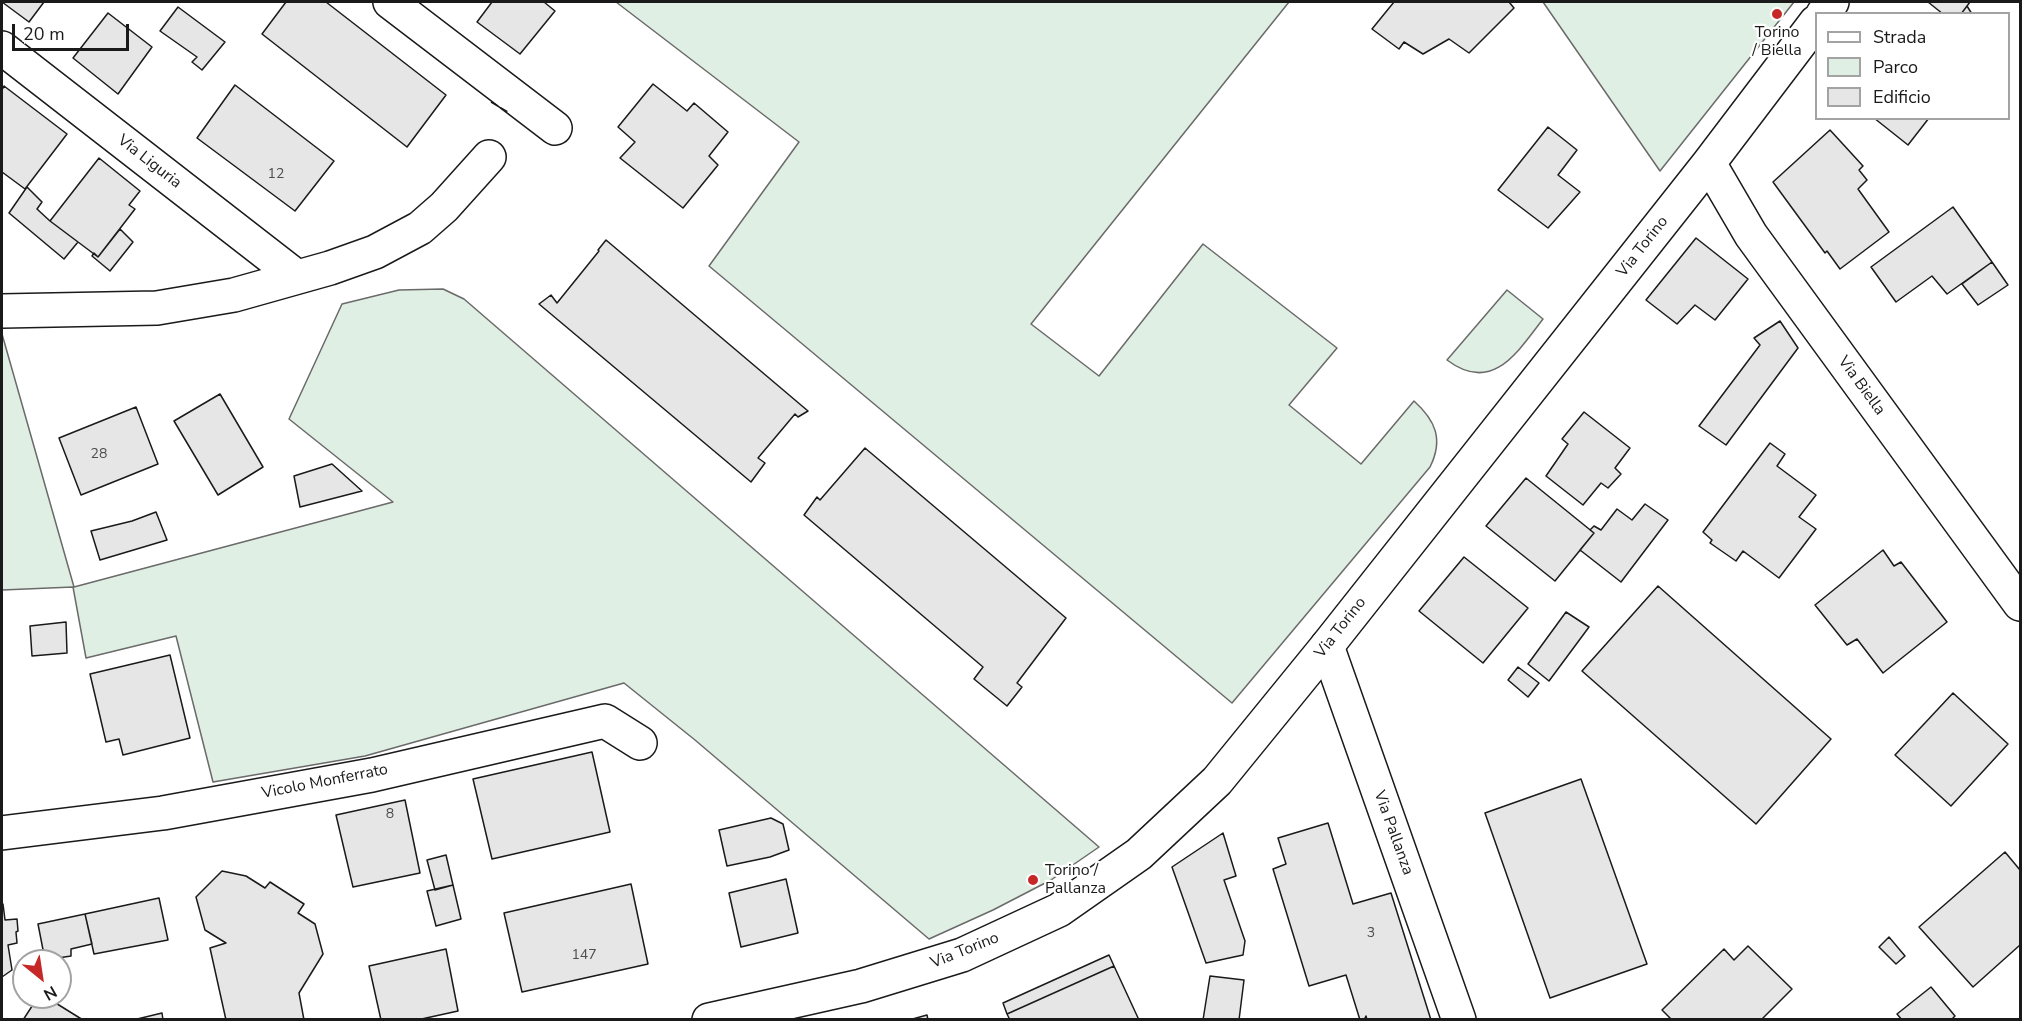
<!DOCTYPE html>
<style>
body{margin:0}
#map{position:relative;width:2022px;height:1021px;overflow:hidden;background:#fff;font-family:"Nunito Sans",sans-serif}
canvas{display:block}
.frame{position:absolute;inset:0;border:3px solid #1a1a1a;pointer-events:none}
.legend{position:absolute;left:1815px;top:12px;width:195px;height:108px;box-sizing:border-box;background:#fff;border:2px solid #a3a3a3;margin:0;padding:8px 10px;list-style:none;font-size:18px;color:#1a1a1a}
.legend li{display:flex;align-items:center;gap:12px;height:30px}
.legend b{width:30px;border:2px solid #a3a3a3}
.north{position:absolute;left:12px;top:949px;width:60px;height:60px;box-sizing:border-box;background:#fff;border:2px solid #a3a3a3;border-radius:50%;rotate:150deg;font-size:16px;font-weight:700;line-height:24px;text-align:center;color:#1a1a1a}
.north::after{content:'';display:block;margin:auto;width:21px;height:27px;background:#c62828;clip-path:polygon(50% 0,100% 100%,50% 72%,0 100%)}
.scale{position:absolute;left:12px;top:24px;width:117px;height:27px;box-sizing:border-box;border:3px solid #1a1a1a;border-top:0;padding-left:8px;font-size:18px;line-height:21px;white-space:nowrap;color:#1a1a1a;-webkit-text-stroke:4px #fff;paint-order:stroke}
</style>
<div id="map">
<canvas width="2022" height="1021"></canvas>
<div class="frame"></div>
<ul class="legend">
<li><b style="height:8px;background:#fff"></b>Strada</li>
<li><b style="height:16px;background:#e0efe3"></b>Parco</li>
<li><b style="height:16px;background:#e6e6e6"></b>Edificio</li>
</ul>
<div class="north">N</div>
<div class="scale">20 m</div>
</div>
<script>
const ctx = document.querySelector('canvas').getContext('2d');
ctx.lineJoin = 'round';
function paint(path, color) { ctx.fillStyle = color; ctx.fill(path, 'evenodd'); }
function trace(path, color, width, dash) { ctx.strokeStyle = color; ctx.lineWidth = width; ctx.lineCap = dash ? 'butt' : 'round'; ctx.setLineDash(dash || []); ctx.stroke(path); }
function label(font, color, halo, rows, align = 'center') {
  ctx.font = font + ' "Nunito Sans",sans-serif'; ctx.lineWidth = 4.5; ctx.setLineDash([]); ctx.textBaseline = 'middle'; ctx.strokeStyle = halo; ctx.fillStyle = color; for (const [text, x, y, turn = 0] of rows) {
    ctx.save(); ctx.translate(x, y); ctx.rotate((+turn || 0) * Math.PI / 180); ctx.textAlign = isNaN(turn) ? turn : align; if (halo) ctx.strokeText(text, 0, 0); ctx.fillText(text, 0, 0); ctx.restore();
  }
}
const green = new Path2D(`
 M616 2H1289L1031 324 1099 376 1203 244 1337 348 1289 405 1361 464 1414 401C1435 420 1444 439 1430 467L1232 703 709 266 799 142Z
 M1543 2H1794L1660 171Z
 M443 289 464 299 1099 847 1051 880 993 910 929 939 695 740 624 683 365 756 213 782 176 636 86 658 73 587 2 590V334L74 587 393 502 289 419 342 304 399 290Z
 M1507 290 1543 319C1517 353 1492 394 1447 360Z`);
paint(green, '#e0efe3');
trace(green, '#6a6a6a', 1.5);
const building = new Path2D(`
 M2 2H44L29 22Z
 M286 2H326L446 95 407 147 262 34Z
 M492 2H544L555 11 520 54 477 22Z
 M1394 2H1509L1514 8 1469 53 1449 39 1423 54 1404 42 1399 49 1372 29Z
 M1928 2H1970L1961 14H1943Z
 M1967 6 1972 14H1961Z
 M178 7 225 42 202 70 192 62 197 57 160 31Z
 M108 13 152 47 118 94 73 58Z
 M653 84 687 111 694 103 728 132 709 156 718 165 683 208 620 158 635 142 618 127Z
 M235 85 334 161 295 211 197 138Z
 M4 86 67 134 25 189 2 172V90Z
 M1874 118H1929L1908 145Z
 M1548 127 1577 150 1558 175 1580 192 1548 228 1498 190Z
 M1830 130 1863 166 1859 170 1867 180 1858 189 1889 232 1840 269 1827 251 1825 253 1773 182Z
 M99 158 140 191 129 205 135 209 98 257 50 221Z
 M27 187 42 202 37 209 50 221 78 242 64 259 9 213Z
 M1953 207 1992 262 1947 294 1932 276 1896 302 1871 267Z
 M120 229 133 242 110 271 92 256 94 253 98 257Z
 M1696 238 1748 279 1715 320 1695 305 1677 324 1646 300Z
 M606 240 808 411 798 417 795 414 758 458 765 463 751 482 539 304 551 295 557 303 599 251 598 250Z
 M1992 262 2008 285 1978 305 1962 284Z
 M1780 321 1798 348 1726 445 1699 426 1760 345 1754 338Z
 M220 394 263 467 218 495 174 421Z
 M136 407 158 464 81 495 59 438Z
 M1584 412 1630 448 1615 468 1621 474 1608 488 1601 483 1583 505 1546 476 1568 444 1562 439Z
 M1770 443 1785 454 1777 466 1816 495 1799 517 1816 529 1779 578 1743 551 1736 561 1710 543 1712 540 1703 532Z
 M865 448 1066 618 1017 683 1022 687 1007 706 974 679 983 667 804 515 817 497 820 500Z
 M332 464 362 491 300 507 294 476Z
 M1526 478 1594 533 1555 581 1486 526Z
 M1645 504 1668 520 1621 582 1580 550 1594 533 1590 530 1594 526 1601 530 1617 509 1632 520Z
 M156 512 167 540 100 560 91 531 132 521Z
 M1883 550 1894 566 1901 562 1947 622 1883 673 1857 639 1847 645 1815 605Z
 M1464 557 1528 608 1483 663 1419 611Z
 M1658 586 1831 739 1756 824 1582 671Z
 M1566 612 1589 627 1549 681 1528 664Z
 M66 622 67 653 32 656 30 626Z
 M170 655 190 738 123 755 119 739 106 742 90 674Z
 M1518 667 1539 683 1528 697 1508 680Z
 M1953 693 2008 744 1951 806 1895 755Z
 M592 752 610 832 492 859 473 779Z
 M1581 779 1647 964 1550 998 1485 813Z
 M405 800 420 873 353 887 336 815Z
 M771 818 783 824 789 850 770 857 727 866 719 830Z
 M1328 823 1353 904 1391 893 1431 1020H1367L1366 1016 1364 1020H1360L1346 975 1309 986 1273 869 1286 864 1278 838Z
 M1223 833 1236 876 1224 880 1245 941 1243 955 1206 963 1172 867Z
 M2005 852 2020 870V945L1973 987 1919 927Z
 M446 855 453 885 435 890 427 860Z
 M222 871 246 876 265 888 270 882 304 904 298 913 315 924 323 954 299 993 304 1020H226L210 948 226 943 205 930 196 897Z
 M786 879 798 933 741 947 729 893Z
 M631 884 648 964 522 992 504 913Z
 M453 885 461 919 436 926 427 891Z
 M159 898 168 940 94 954 85 914Z
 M2 904H3L5 920 17 919 18 931 16 932 17 943 8 945 12 970 2 977Z
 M85 914 92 944 71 949V956L45 960 38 924Z
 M1889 937 1905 956 1896 964 1879 947Z
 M1748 946 1792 989 1761 1020H1672L1662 1010 1724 949 1734 960Z
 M446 949 458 1011 417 1020H381L369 966Z
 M1109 955 1114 966 1007 1014 1003 1003Z
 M1114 966 1139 1020H1010L1007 1014Z
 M1210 976 1244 980 1239 1020H1203Z
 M1931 987 1955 1016 1951 1020H1902L1897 1014Z
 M38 997H46L83 1020H23Z
 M162 1013 163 1020H133Z
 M927 1015 928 1020H909Z`);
paint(building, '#e6e6e6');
trace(building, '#1a1a1a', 1.5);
const minor = new Path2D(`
 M390 2 555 128
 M2 48 297 277
 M2 311 157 308 234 295 330 268 375 252 420 228 444 207 489 157
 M1327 646 1459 1020
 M2 833 163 813 372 775 605 721 640 743`);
const major = new Path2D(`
 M1823 14 1832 2
 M1709 163 1751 235 2020 604
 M709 1020 861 986 962 955 1059 910 1139 854 1217 781 1327 646 1709 163 1816 22`);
trace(minor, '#1a1a1a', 36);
trace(major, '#1a1a1a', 36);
trace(minor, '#fff', 33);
trace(major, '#fff', 33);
trace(new Path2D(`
 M491 102 508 112`), '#1a1a1a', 1.5, [8, 3]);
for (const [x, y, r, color] of [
 [1777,14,6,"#c62828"],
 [1033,880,6,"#c62828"]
]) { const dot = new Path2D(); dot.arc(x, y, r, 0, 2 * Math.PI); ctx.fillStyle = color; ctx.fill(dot); trace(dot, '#fff', 2); }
label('14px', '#4d4d4d', null, [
 ["12",276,175],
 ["28",99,455],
 ["8",390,815],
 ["3",1371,934],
 ["147",584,956]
]);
label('16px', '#1a1a1a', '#fff', [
 ["Torino",1777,33],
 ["/ Biella",1777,51],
 ["Torino /",1045,871,"left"],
 ["Pallanza",1045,889,"left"]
]);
label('16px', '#1a1a1a', '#fff', [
 ["Via Liguria",149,162,38],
 ["Via Torino",1643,247,-52],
 ["Via Biella",1861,386,54],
 ["Via Torino",1341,628,-52],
 ["Vicolo Monferrato",325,782,-11],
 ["Via Pallanza",1393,833,70],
 ["Via Torino",965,951,-22]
]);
</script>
